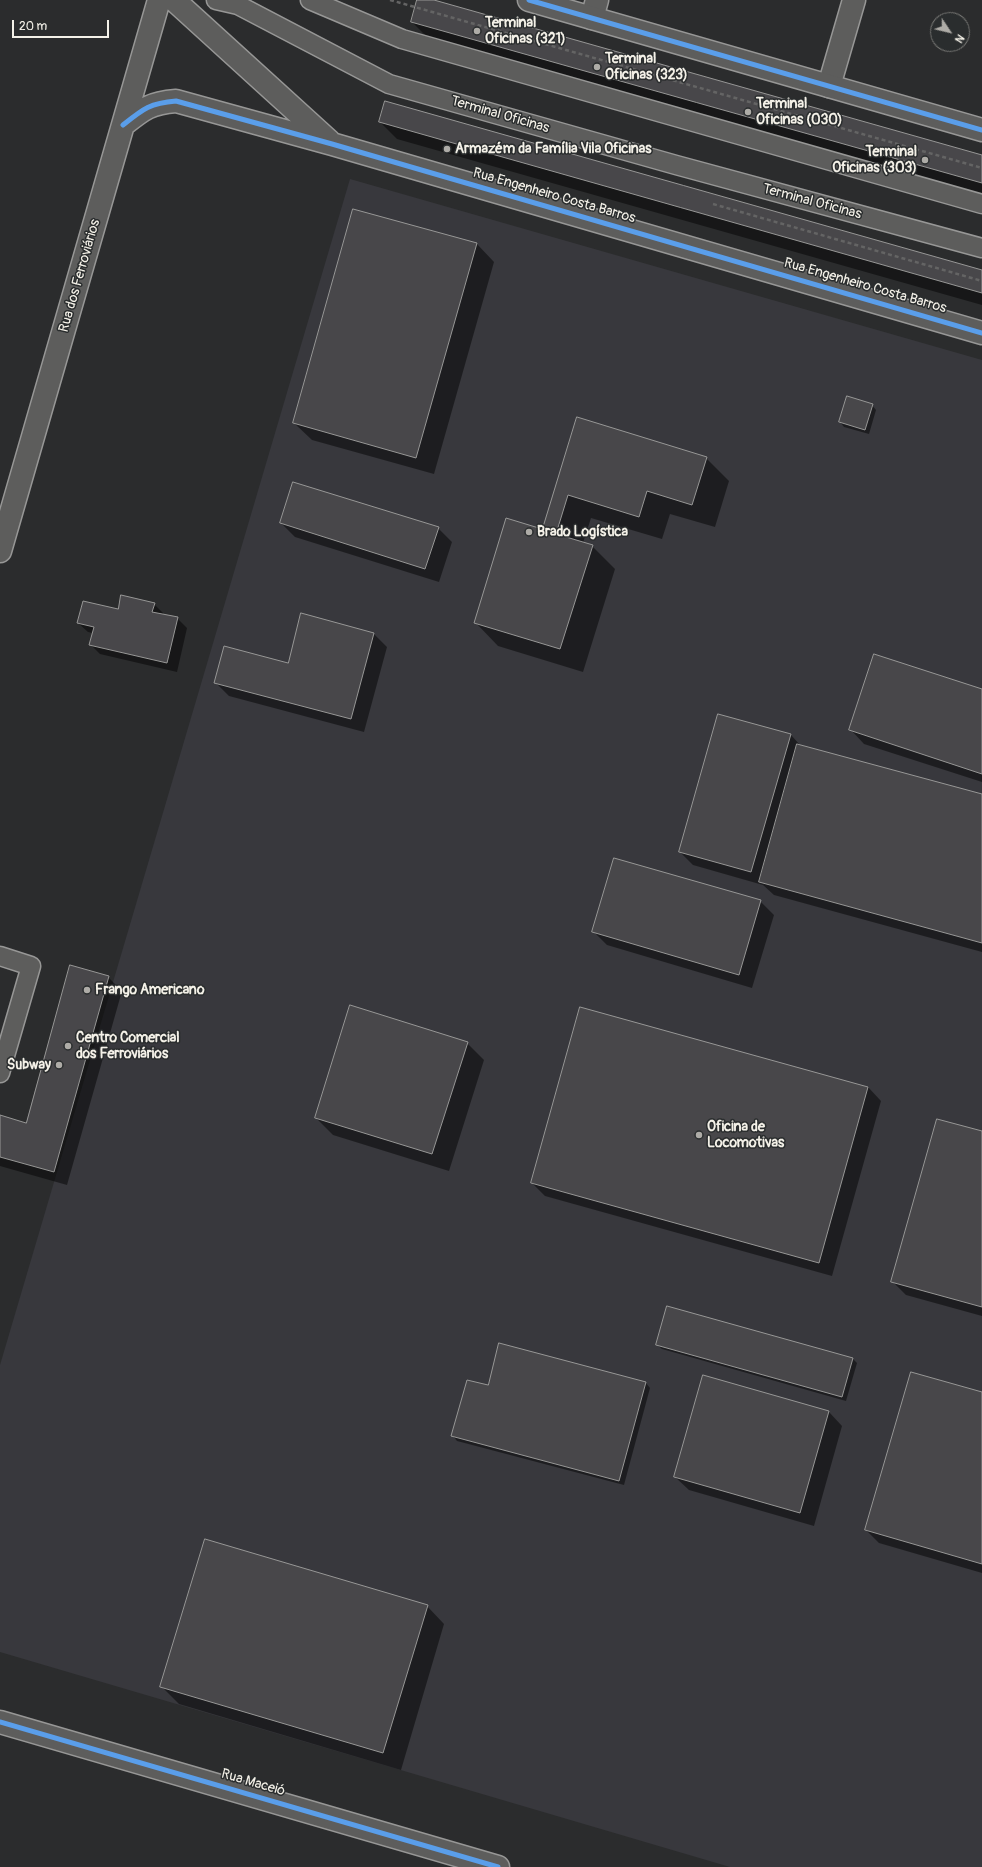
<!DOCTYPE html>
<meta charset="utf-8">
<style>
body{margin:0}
#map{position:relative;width:982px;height:1867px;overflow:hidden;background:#2b2c2d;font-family:Pangolin,sans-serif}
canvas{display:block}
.north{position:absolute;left:930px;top:12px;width:40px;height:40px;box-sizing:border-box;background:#2a2d2e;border:1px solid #7b7b78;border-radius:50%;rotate:125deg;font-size:11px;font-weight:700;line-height:16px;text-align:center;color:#f4f1e8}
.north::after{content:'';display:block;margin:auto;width:14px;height:18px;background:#aeaca7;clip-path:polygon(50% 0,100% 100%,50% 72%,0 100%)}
.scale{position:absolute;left:12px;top:20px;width:97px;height:18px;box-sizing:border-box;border:2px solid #f4f1e8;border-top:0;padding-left:5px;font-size:12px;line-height:14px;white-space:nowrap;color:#f4f1e8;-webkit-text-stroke:3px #2a2d2e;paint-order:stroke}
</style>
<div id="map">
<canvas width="982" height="1867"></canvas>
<div class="north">N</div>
<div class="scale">20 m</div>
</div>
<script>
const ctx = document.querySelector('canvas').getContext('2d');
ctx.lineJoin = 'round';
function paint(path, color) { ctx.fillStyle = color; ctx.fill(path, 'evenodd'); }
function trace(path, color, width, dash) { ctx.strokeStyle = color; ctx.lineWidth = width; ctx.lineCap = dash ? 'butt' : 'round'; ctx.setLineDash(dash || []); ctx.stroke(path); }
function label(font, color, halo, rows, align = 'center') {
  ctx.font = font + ' Pangolin,sans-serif'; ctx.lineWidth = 3; ctx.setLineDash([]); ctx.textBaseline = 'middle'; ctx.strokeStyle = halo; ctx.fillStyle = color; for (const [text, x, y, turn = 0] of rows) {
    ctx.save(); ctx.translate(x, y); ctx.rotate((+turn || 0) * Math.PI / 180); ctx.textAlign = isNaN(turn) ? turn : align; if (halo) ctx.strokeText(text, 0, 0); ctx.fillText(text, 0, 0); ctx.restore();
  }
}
paint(new Path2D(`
 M350 179 982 360V1867H730L0 1652V1365Z`), '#38383d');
paint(new Path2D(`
 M418 0H430L982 156V195L429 39 412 22Z
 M380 122 982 271V305L397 139Z
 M477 244 494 262 434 474 312 440 294 423Z
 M872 405 876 410 869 434 844 427 840 422Z
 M577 418 706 458 729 481 715 527 670 514 662 539 591 518 583 543 592 546 615 569 583 672 498 646 475 622 542 531Z
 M281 523 438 528 452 542 439 582 295 537Z
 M154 604 163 613V615L177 618 187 628 177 672 100 654 91 645 93 633 88 632 78 623 119 610Z
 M374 634 387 647 364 732 229 696 215 682 288 664Z
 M982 690V782L864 744 851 730Z
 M791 735 801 746 982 795V952L774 895 763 885 693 865 680 852Z
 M760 901 774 915 752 988 607 945 593 931Z
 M108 977 122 991 67 1185 0 1166V1117L27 1124Z
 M467 1043 484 1060 449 1171 333 1135 316 1118Z
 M868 1087 881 1101 832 1276 545 1196 532 1183Z
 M982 1132V1316L906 1295 892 1281Z
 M657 1345 853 1359 857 1363 846 1401 662 1349Z
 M646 1383 650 1388 624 1485 457 1441 453 1436 489 1386Z
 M982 1393V1573L879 1543 866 1530Z
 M829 1412 842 1426 814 1526 689 1490 675 1477Z
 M427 1606 444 1624 401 1770 179 1704 161 1686Z`), '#0007');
const building = new Path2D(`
 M417 0H434L982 155V183L411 22Z
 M385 101 982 270V293L379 122Z
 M353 209 477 243 416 458 293 423Z
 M847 396 873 404 865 430 839 422Z
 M577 417 707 457 692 505 647 491 639 517 568 495 556 534 593 545 560 649 474 623 506 518 542 529Z
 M293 482 439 527 425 569 280 523Z
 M121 595 155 603 152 612 178 617 167 663 89 645 94 627 77 623 83 601 118 609Z
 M301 613 374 633 351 719 214 683 224 646 288 663Z
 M874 654 982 689V774L849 730Z
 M718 714 791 734 751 872 679 852Z
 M797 744 982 794V943L759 882Z
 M614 858 761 900 739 975 592 932Z
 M70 965 109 976 54 1172 0 1157V1115L26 1123Z
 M350 1005 468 1042 432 1154 315 1118Z
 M580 1007 868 1087 819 1263 531 1183Z
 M937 1119 982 1131V1307L891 1282Z
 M667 1306 853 1358 842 1397 656 1345Z
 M499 1343 646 1382 619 1481 451 1436 467 1380 488 1385Z
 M911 1372 982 1392V1564L865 1530Z
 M703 1375 829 1411 800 1513 674 1477Z
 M205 1539 428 1605 383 1753 160 1687Z`);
paint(building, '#48474a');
trace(building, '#979796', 1);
const service = new Path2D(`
 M216 0 238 5 389 84 676 165 982 248
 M310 0 402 39 982 204
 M0 956 31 966 0 1073`);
const minor = new Path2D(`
 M592 18 597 0
 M829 86 854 0
 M0 1722 498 1867`);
const tertiary = new Path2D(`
 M174 0 329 141
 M529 0 982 130
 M123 125C143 109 150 103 176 101L332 144 982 333
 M0 551 159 0`);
trace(service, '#979796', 21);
trace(minor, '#979796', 25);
trace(tertiary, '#979796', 25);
trace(new Path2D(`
 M390 0 982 168
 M713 204 982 281`), '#646464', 2.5, [4, 3]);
trace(service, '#5d5d5c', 18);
trace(minor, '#5d5d5c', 22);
trace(tertiary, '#5d5d5c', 22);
trace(new Path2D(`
 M529 0 982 130
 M123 125C143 109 150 103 176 101L332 144 982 333
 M0 1722 498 1867`), '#5a9eea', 5);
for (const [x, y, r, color] of [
 [477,31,4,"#aeaca7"],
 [597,67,4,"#aeaca7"],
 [748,112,4,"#aeaca7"],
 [447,149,4,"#aeaca7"],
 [925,160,4,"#aeaca7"],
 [529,532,4,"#aeaca7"],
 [87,990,4,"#aeaca7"],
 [68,1046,4,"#aeaca7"],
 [59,1065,4,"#aeaca7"],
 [699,1135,4,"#aeaca7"]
]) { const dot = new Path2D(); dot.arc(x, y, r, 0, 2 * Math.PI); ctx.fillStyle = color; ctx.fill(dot); trace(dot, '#2a2d2e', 1.5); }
label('bold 14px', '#f4f1e8', '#2a2d2e', [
 ["Terminal",485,23],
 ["Oficinas (321)",485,39],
 ["Terminal",605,59],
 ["Oficinas (323)",605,75],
 ["Terminal",756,104],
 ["Oficinas (030)",756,120],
 ["Armazém da Família Vila Oficinas",455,149],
 ["Terminal",917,152,"right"],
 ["Oficinas (303)",917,168,"right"],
 ["Brado Logística",537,532],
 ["Frango Americano",95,990],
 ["Centro Comercial",76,1038],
 ["dos Ferroviários",76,1054],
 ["Subway",51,1065,"right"],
 ["Oficina de",707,1127],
 ["Locomotivas",707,1143]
], 'left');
label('14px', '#f4f1e8', '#2a2d2e', [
 ["Terminal Oficinas",500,115,16],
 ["Rua Engenheiro Costa Barros",554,196,16],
 ["Terminal Oficinas",812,202,15],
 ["Rua dos Ferroviários",80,276,-74],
 ["Rua Engenheiro Costa Barros",865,286,16],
 ["Rua Maceió",253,1783,16]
]);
</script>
